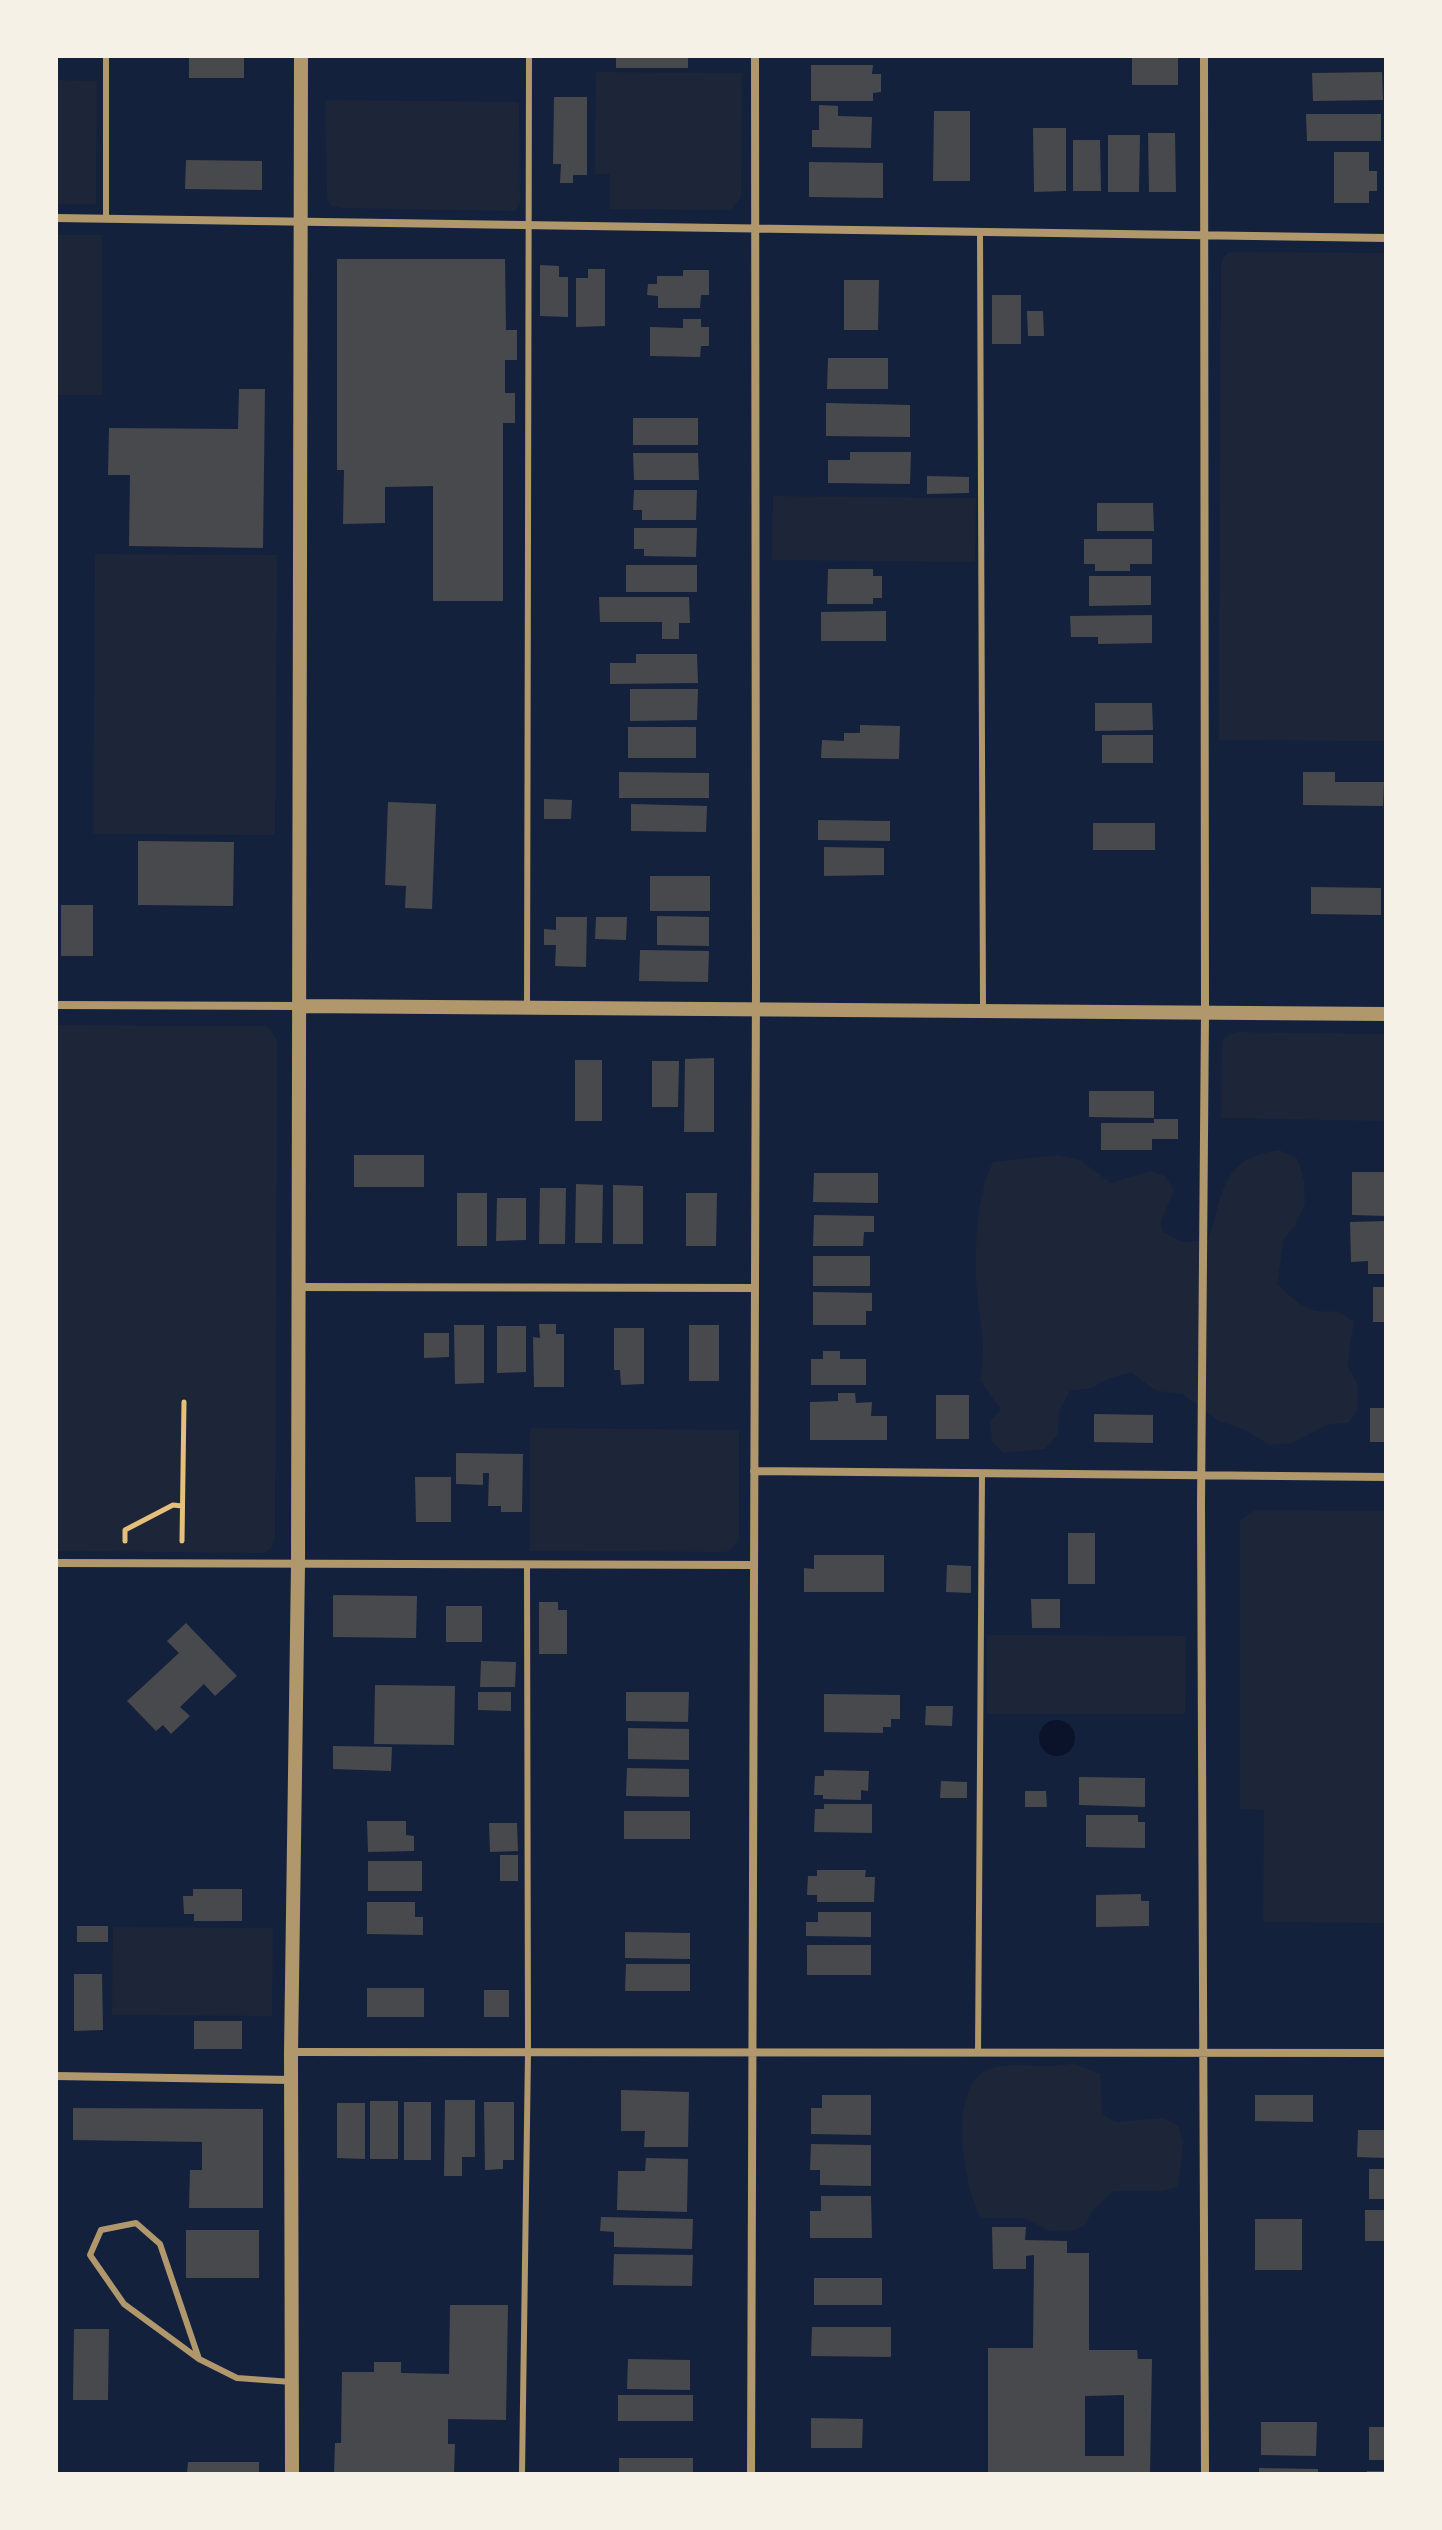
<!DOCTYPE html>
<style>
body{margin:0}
#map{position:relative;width:1442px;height:2530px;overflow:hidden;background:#14213d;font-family:Barlow,sans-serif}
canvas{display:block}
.frame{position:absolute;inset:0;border:58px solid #f6f1e7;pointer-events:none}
</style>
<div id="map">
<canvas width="1442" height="2530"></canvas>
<div class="frame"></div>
</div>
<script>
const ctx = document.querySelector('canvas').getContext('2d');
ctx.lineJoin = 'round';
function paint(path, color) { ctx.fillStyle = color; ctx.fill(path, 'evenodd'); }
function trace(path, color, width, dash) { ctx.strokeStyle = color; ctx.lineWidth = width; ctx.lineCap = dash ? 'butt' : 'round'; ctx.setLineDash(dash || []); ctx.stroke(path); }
paint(new Path2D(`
 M596 72 742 73 741 197 731 210 610 209V174H595Z
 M56 80 97 81 96 204H56Z
 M325 100 519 102 520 204 515 211 341 208 330 205 327 198Z
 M56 235H102V395H56Z
 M1229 252 1386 253V741L1219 740 1221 267 1223 258Z
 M773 496 976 498 975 562 772 560Z
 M95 554 277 555 275 835 93 834Z
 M56 1025 265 1026 271 1030 277 1040 275 1539 271 1549 263 1553 56 1551Z
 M1237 1032 1386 1034V1121L1221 1118 1222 1042 1226 1036Z
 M1279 1150 1297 1158 1304 1180 1305 1204 1296 1224 1284 1239 1277 1284C1288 1294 1302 1309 1317 1311 1340 1314 1332 1306 1354 1322L1347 1365 1358 1385 1357 1411 1348 1423 1329 1424 1292 1443 1270 1445 1245 1430 1217 1420 1183 1394 1156 1391 1131 1372 1108 1379 1092 1388 1070 1391 1059 1411 1058 1434 1045 1449 1003 1453 992 1441 990 1421 1001 1410 980 1380C987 1342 980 1328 977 1292 974 1254 976 1195 993 1162L1058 1155 1080 1160 1111 1183 1151 1171 1165 1176 1174 1190 1161 1221 1163 1232 1183 1242 1208 1240C1225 1192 1219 1159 1279 1150Z
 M530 1428 739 1430V1539L734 1547 726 1552 530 1551Z
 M1255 1510 1386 1511V1923L1263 1922 1264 1810 1240 1809V1520Z
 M56 1578H58V1851H56Z
 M987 1635 1186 1636 1185 1714H987Z
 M113 1927 273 1928 272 2016 112 2015Z
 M1073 2063 1100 2074 1102 2114 1116 2122 1163 2118 1179 2126 1183 2145 1178 2187 1163 2191H1114L1093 2210 1085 2225 1069 2232 1049 2231 1024 2218H981C964 2187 946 2087 988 2070 1015 2059 1045 2071 1073 2063Z`), '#1d2539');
paint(new Path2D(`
 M1039 1738a18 18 0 1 1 36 0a18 18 0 1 1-36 0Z`), '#0b132b');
paint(new Path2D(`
 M189 56H244V78H189Z
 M616 56H688V68H616Z
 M1178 56V85H1132V57Z
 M811 65H873L872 74H881V92L873 93V101H811Z
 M1382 72 1383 100 1313 101 1312 73Z
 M554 97H587V175H573V183H560L561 164H553Z
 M819 105 838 106V116L872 117 871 148 812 147V130H819Z
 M934 111H970V181H933Z
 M1306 114H1381V141H1307Z
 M1033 128H1066V191L1034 192Z
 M1148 133H1175L1176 192H1149Z
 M1108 135H1140L1139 192H1108Z
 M1073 140H1100L1101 191H1073Z
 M1334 152H1369V171H1377V191H1369V203H1334Z
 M186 160 262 161V190L185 189Z
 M809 162 883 163V198L809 197Z
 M337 259H505L506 330H517V360H505V393H515V423H503V601H433V486L385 487V523L343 524 344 470H337Z
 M540 265 559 266V277H568V317L540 316Z
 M588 269H605V326L576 327V278H588Z
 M683 270H709V295H701L700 308H658V296L647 295 648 284H657V276H683Z
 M844 280H879L878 330H844Z
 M992 295H1021V344H992Z
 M1027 311H1043L1044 336H1028Z
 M683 319H701V327H709V346H701L700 357 650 356V327L683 328Z
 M828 358H888V389H827Z
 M239 389H265L263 548 129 546 130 475H108L109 428 238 429Z
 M826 403 910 405V437L826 436Z
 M633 418H698V445H633Z
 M850 452H911L910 484 828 483V460H850Z
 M633 453H698L699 480H634Z
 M927 476 969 477V493L927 494Z
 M634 490H697L696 520H642V510H633Z
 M1097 503H1153L1154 531H1097Z
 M634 528H697L696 557 644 556V549H634Z
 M1084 539H1152V564H1130V571H1095V564H1084Z
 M626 565H697V592H626Z
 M828 569H873V576H882V598H873V604H827Z
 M1089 576H1151V605L1089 606Z
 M599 597H689L690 623H679V639H662V622H600Z
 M886 611V641H821V612Z
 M1152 615V643L1098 644V637H1071L1070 616Z
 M636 654H697L698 683 610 684V663H636Z
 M630 689H698L697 720 630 721Z
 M1095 703H1152L1153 730 1095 731Z
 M860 725 900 726 899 759 821 758 822 740 844 741V733H860Z
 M628 727H696V758H628Z
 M1102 735H1153V763H1102Z
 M619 772 709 773V798H619Z
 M1303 772H1335V782H1384L1383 806 1303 805Z
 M544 799 572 800 571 819H544Z
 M388 802 436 804 432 909 405 908 406 886 385 885Z
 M631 804 707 806 706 832 631 831Z
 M818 820 890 821V841L818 840Z
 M1093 823H1155V850H1093Z
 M138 841 234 842 233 906 138 905Z
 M824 847 884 848V875L824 876Z
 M650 876H710V911H650Z
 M1311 887 1381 888V915L1311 914Z
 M61 905H93V956H61Z
 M657 916 709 917V946L657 945Z
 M556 917H587L586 967 555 966 556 945H544V929L556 930Z
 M596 917H627L626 940 595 939Z
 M640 950 709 951 708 982 639 981Z
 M714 1058V1132H684L685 1059Z
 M575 1060H602V1121H575Z
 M652 1061H679L678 1107H652Z
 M1089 1091H1154V1118L1089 1117Z
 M1154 1119H1178V1139H1152V1150H1101V1123H1154Z
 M354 1155H424V1187H354Z
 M1352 1172H1386V1216L1352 1215Z
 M814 1173H878V1203L813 1202Z
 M576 1184 603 1185 602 1243H575Z
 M613 1185 643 1186V1244H613Z
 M540 1188H566L565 1244H539Z
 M457 1193H487V1246H457Z
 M686 1193H717L716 1246H686Z
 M497 1198H526V1240L496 1241Z
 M814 1215 874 1216V1232H864L863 1246H813Z
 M1386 1221V1274H1368V1261L1351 1262 1350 1222Z
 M813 1256H870V1286H813Z
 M1373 1287H1386V1322H1373Z
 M813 1292 872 1293V1311H866V1325H813Z
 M539 1324H556V1334H564V1387H534L533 1337 540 1338Z
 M454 1325H484V1383L455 1384Z
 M689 1325H719V1381H689Z
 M497 1326H526V1372L497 1373Z
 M614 1328H644V1384L621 1385 620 1370H614Z
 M424 1333H449V1357L424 1358Z
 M823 1351H840V1359H866V1385H811V1359H823Z
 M838 1393H855L856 1403 872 1402 871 1416H887V1440H810V1402L838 1401Z
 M936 1395H969V1439H936Z
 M1370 1408H1386V1442H1370Z
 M1094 1414 1153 1415V1443L1094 1442Z
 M456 1453 523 1454 522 1512H501V1506H488L489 1473H483V1485L456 1484Z
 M415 1477H451V1522H416Z
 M1068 1533H1095V1584H1068Z
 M814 1555H884V1592H804V1568L814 1569Z
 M947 1565 971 1566V1593L946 1592Z
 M333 1595 417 1596 416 1638 333 1637Z
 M1031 1599H1060V1628H1032Z
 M539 1602H558V1610H567V1654H539Z
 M446 1606H482V1642H446Z
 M186 1623 237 1676 215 1696 204 1684 180 1707 190 1716 171 1734 163 1725 156 1731 127 1701 179 1653 167 1641Z
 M481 1661 516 1662 515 1687H480Z
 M375 1685 455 1686 454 1745 374 1744Z
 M478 1692H511V1711L478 1710Z
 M626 1692H689L688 1722 626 1721Z
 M824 1694 900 1695V1719H891V1727H883V1733L824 1732Z
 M926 1706H953L952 1726 925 1725Z
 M628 1728 689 1729V1760L628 1759Z
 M333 1746 392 1747 391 1771 333 1769Z
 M627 1768 689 1769V1797L626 1796Z
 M824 1770 869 1771 868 1791 861 1790V1800L823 1799V1795H814L815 1776H824Z
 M1079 1777 1145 1778V1807L1079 1805Z
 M941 1781 967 1782V1798H940Z
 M1025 1791H1046L1047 1807H1025Z
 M824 1804H872V1833L814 1832 815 1809H824Z
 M624 1811H690V1839H624Z
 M1086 1815H1138V1822H1145V1848L1086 1847Z
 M367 1821H406V1835L414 1836V1851L368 1852Z
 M489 1823H517L518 1851 490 1852Z
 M500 1855H518V1881H500Z
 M368 1861H422V1891H368Z
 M817 1870H866L865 1877H875L874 1902H817V1895H807L808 1876H817Z
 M193 1889H242V1921H194V1914H184L183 1896H193Z
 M1141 1894V1901H1149V1926L1096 1927V1895Z
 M367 1902H415V1917H423V1935L367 1934Z
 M818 1912H871V1937L806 1936V1922H818Z
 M77 1926H108V1942H77Z
 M625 1932 690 1933V1959L625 1958Z
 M807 1945H871V1975H807Z
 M626 1964H690V1991H625Z
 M74 1974H102L103 2030 74 2031Z
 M367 1988H424V2017H367Z
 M484 1990H509V2017H484Z
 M194 2021H242V2049H194Z
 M621 2090 689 2092 688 2147H644L645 2131H621Z
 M822 2095H871V2135L811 2134V2108H822Z
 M1255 2095H1313V2122L1255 2121Z
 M445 2100H475V2157H462V2176H444Z
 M370 2101H398V2159H370Z
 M404 2102H431V2160H404Z
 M484 2102H514V2160H503V2169L485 2170Z
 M337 2103H365V2159L337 2158Z
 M73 2108 263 2109V2208H189L190 2170H202V2142L73 2140Z
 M1358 2130H1386V2158L1357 2157Z
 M811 2144 871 2145V2186L820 2185V2170H810Z
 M646 2158 688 2159 687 2212 617 2210 618 2171H645Z
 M1369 2169H1386V2199H1369Z
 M821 2196H871L872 2238H810V2211H821Z
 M1365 2210H1386V2241H1365Z
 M601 2217 693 2219 692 2249 614 2247V2232L600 2231Z
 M1255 2219H1302V2270H1255Z
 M992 2227H1026L1025 2240 1067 2241V2253H1089V2350H1137L1138 2359H1152L1150 2474H988V2348H1033L1034 2255 1026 2256V2269H993ZM1124 2395V2456H1085V2396Z
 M186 2230H259V2278H186Z
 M614 2254 693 2255 692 2286 613 2285Z
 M814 2278H882V2305H814Z
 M450 2305H508L506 2420 448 2419V2444H455L454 2474H334L335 2443H341L342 2372H374V2362H401V2373L449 2374Z
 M812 2327H891V2357L811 2356Z
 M74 2329H109L108 2400H73Z
 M628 2359 690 2360V2390L627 2389Z
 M618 2395H693V2421H618Z
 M811 2418 863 2419 862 2448H811Z
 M1261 2422H1317L1316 2456 1261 2455Z
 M1369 2427H1386V2460H1369Z
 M619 2458H693V2474H619Z
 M188 2462H259V2474H187Z
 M1259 2468 1318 2469V2474H1259Z
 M1367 2471H1386V2474H1367Z`), '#48494c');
trace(new Path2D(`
 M125 1541V1530L173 1505 182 1506
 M182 1541 184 1402`), '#e5c07b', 5);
trace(new Path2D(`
 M106 218V56
 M980 233 983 1009
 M527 1006 529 56
 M978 2053 982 1473
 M199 2359 160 2244 136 2223 101 2230 90 2255 124 2304 199 2359 237 2378 292 2382
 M522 2474 528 2053 527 1566`), '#b1986c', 6);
trace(new Path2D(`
 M1204 56 1205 1013 1201 1504 1205 2474
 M56 218 1386 238
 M56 1005 298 1006
 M298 1287 754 1288
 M754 1471 1386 1477
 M56 1563 753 1565
 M291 2052 1386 2053
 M56 2076 291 2080
 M751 2474 756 981 755 56`), '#b1986c', 8);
trace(new Path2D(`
 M298 1006 1386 1014
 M292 2474 291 2052 298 1565 301 56`), '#b1986c', 14);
</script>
